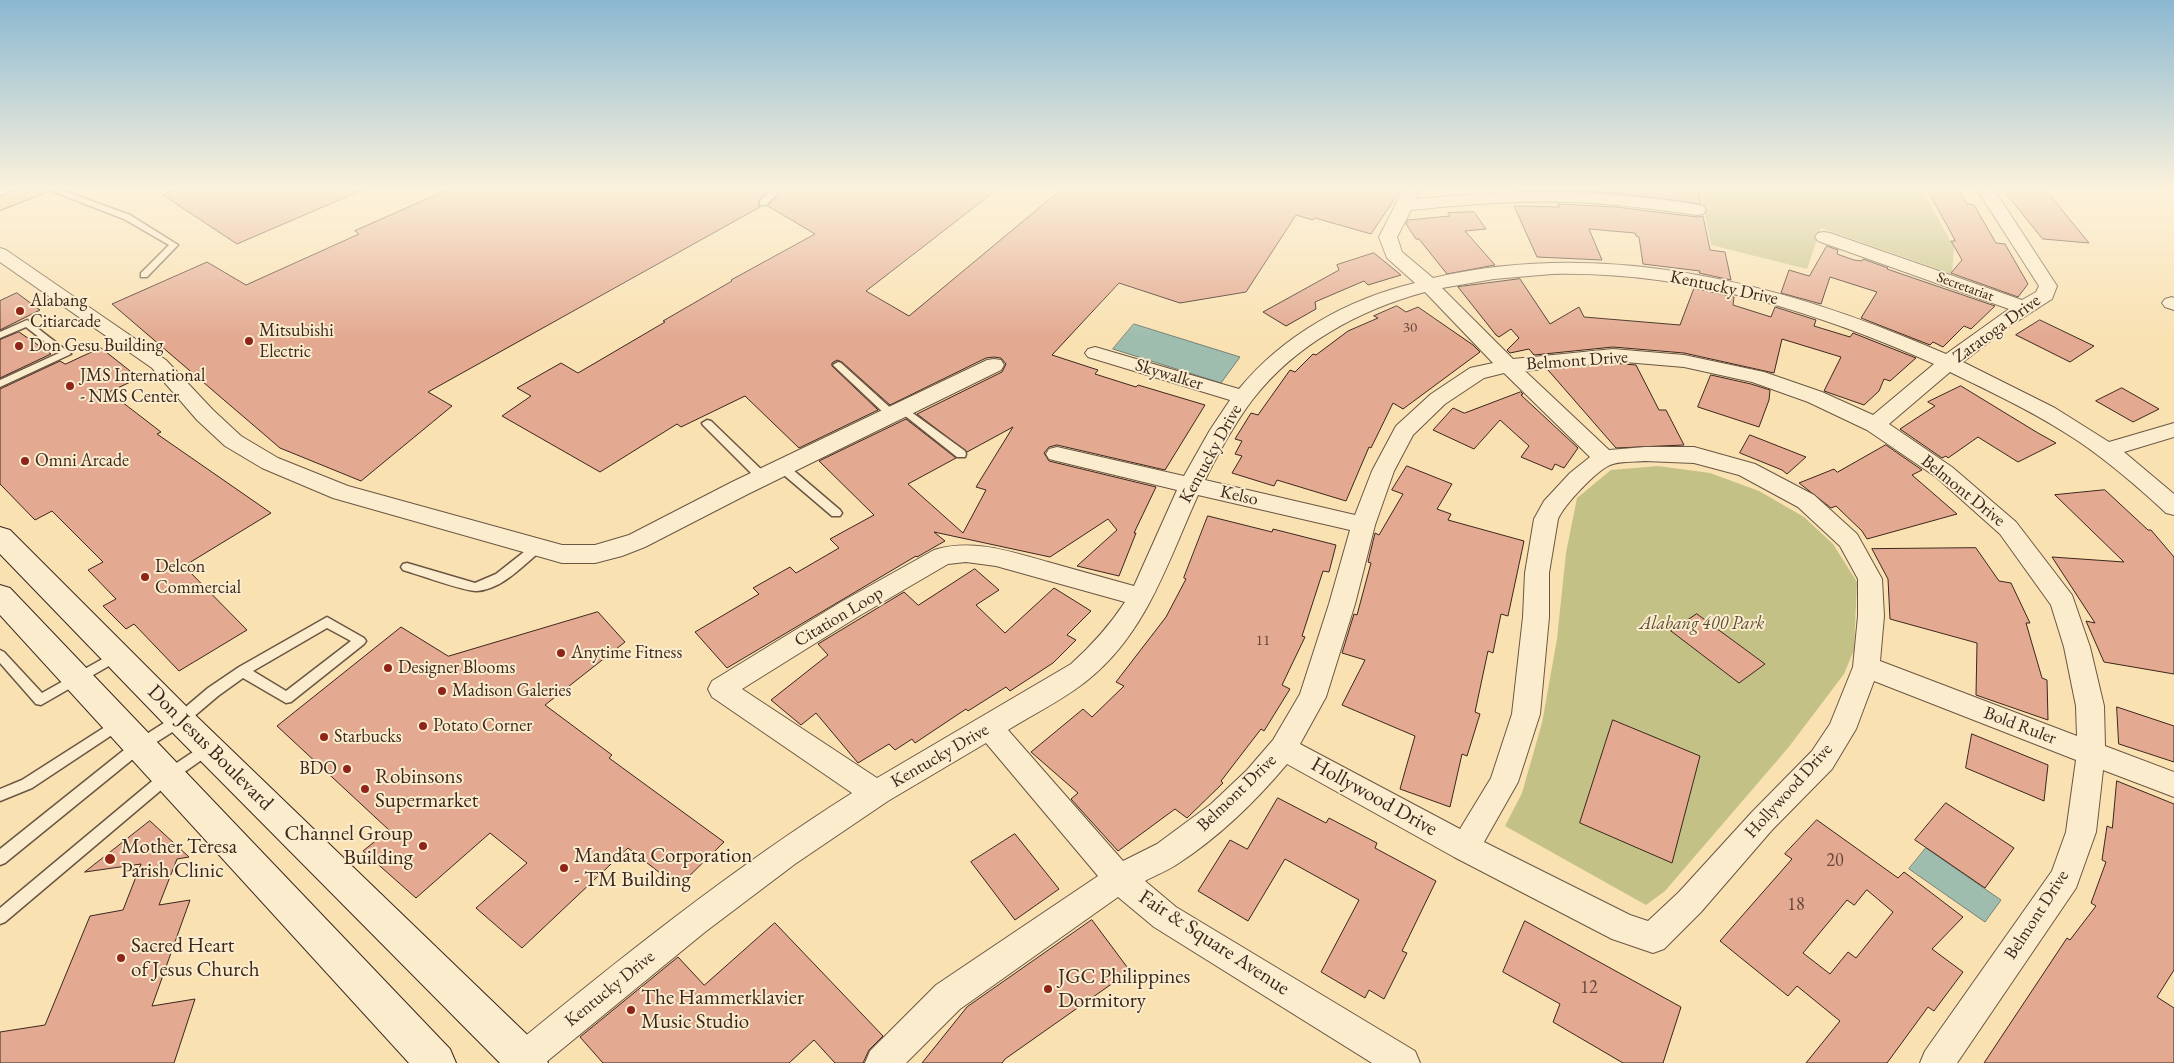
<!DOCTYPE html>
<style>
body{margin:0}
canvas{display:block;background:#f9e1b2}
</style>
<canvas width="2174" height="1063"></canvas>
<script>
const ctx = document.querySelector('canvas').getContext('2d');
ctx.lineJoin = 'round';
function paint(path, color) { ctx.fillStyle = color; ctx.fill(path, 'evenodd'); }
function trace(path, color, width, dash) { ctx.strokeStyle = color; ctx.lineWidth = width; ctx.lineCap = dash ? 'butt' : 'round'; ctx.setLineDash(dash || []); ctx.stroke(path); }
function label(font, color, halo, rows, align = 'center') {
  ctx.font = font + ' "EB Garamond",serif'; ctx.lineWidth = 4; ctx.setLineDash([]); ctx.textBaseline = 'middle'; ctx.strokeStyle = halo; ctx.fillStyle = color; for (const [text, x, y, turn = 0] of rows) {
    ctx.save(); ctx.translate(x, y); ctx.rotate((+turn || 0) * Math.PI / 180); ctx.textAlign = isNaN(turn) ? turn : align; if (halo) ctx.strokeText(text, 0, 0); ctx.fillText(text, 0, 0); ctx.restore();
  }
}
paint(new Path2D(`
 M1700 188H1921L1954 247 1952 274 1821 228 1807 269 1711 245Z
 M1658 466 1710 473 1759 491 1804 517 1833 544 1857 582 1854 650 1844 674 1788 748 1665 891 1646 905 1505 826 1522 793 1542 723 1557 639 1566 553 1577 498 1611 470Z`), '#c4c187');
const water = new Path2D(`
 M1134 324 1240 357 1221 383 1113 349Z
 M1926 848 2001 900 1985 922 1909 869Z`);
paint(water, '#9ebdaf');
trace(water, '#778175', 1);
const building = new Path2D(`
 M180 188H367L237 244 163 195Z
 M452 188H771L759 200 758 205 760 207 428 392 452 406 361 481 280 448 112 304 207 262 246 285 359 234 355 231Z
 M785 188H999L866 291 909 316 1063 188H1402L1371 234 1315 218 1313 220 1296 215 1246 292 1180 303 1119 283 1052 355 1098 370 1095 374 1136 387 1138 385 1205 405 1165 470 1057 445 1049 447 1044 453 1049 461 1156 487 1134 533H1136L1119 576 1077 566 1117 530 1108 519 1050 557 934 532 945 541 917 557 916 556 727 668 695 632 759 594 753 588 790 567 796 573 839 548 830 539 874 515 819 461 906 419 956 458 908 484 963 533 986 490 976 487 1013 427 967 452 917 414 1002 372 1006 364 1001 358 994 357 986 358 890 405 842 362 837 360 832 363V366L878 410 799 448 745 396 681 427 677 424 600 472 502 416 531 396 517 388 561 363 578 373 665 322 663 321 732 281 731 280 815 234 768 206Z
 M1552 188H1698L1701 204 1617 193 1553 190Z
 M1927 188H1958L1967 204 1974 205 1996 243 2005 244 2028 284 2018 297 1951 273 1962 260 1951 241H1955Z
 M2002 188H2044L2089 243 2043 239Z
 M1558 204 1616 207 1697 217 1703 216 1710 250 1725 252 1731 280 1699 273 1700 271 1643 264 1639 237 1636 236 1635 233 1589 229 1602 260 1537 257 1514 206 1560 207Z
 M1474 212 1486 229 1465 231 1495 265 1447 274 1419 239H1416L1406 224 1408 220 1450 216 1448 213Z
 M1827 246 1838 250 1837 254 1854 260 1862 261 1863 259 1888 268 1887 269 1995 306 1971 329 1964 326 1943 347 1933 342 1930 345 1861 318 1877 292 1830 277 1821 304 1781 293 1789 270 1809 276Z
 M1374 253 1401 275 1368 285 1364 281 1315 302 1316 309 1286 326 1263 312 1339 270 1337 265Z
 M1520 279 1550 324 1579 307 1584 317 1680 325 1694 288 1734 297 1733 305 1771 317 1775 307 1794 313 1816 320 1814 326 1850 337 1853 333 1916 358 1890 381 1884 379 1879 391 1864 405 1824 391 1841 357 1782 339 1774 373 1684 353 1613 347 1534 355 1529 349 1510 353 1507 350 1519 338 1511 329 1499 337 1496 335 1458 287Z
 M17 293 40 310 0 330V301Z
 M1397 306 1406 312 1418 307 1473 345 1480 352 1403 409 1393 403 1371 448 1369 447 1346 501 1277 480 1274 486 1232 473 1242 456 1235 454 1242 441 1235 439 1251 413 1258 415 1290 370 1295 372 1313 354 1316 355 1348 331 1378 318 1374 316Z
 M2040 320 2094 346 2070 362 2016 335Z
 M19 332 51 354 0 378V340Z
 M101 348 139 378 109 392 161 432 157 434 271 513 184 566 247 630 179 671 134 624 126 629 103 606 116 599 88 570 103 562 52 511 35 520 0 484V389L60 361 65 364Z
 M1613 363 1636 365 1659 410H1666L1684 445 1616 448 1548 370Z
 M1711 375 1751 384 1770 390 1769 400 1759 427 1698 407Z
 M1961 386 2038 433 2056 443 2018 462 1978 437 1948 458 1946 456 1942 458 1900 429 1935 406 1928 402Z
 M2122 388 2159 409 2133 422 2096 401Z
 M1521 392 1523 394 1521 395 1578 448 1564 468 1555 464 1552 470 1521 457 1529 446 1500 420 1474 449 1433 430 1453 408 1464 413Z
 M1750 435 1806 457 1787 474 1782 470 1740 453Z
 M1886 445 1922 470 1912 475 1957 514 1867 539 1862 531 1836 506 1831 508 1799 483 1834 469 1837 472Z
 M1407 466 1452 484 1437 509 1451 514 1448 520 1524 541 1508 616 1501 614 1493 653 1488 651 1475 712 1480 714 1467 756 1462 754 1450 807 1400 789 1415 736 1342 705 1365 660 1342 653 1354 614 1357 615 1371 563 1368 562 1375 533 1379 535 1403 494 1392 490Z
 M2105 490 2148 530H2151L2174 557V674L2104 662 2086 621 2095 623 2052 557 2124 562 2055 495Z
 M1208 516 1272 532 1273 529 1336 545 1329 572 1323 571 1302 636 1305 637 1282 685 1290 689 1264 731 1261 729 1221 781 1223 783 1187 818 1175 809 1118 851 1071 799 1078 793 1031 752 1083 709 1092 717 1124 686 1116 682 1166 617 1186 579 1184 578Z
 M1976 548 1999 581 2011 583 2030 623H2026L2042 678 2047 680 2048 720 1976 695 1977 643 1890 619 1888 579 1872 549Z
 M975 569 999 590 976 605 1005 633 1054 588 1091 611 1067 635 1076 640 1053 663 1010 691 1006 687 968 711 966 709 915 743 912 739 895 750 889 744 858 763 816 713 801 725 771 700 828 655 818 644 904 592 918 605Z
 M598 612 625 642 545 705 612 755 609 758 724 842 678 887 628 848 522 948 476 908 527 863 490 833 416 898 363 851 389 830 277 726 401 627 448 656Z
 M1697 614 1765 664 1739 683 1671 631Z
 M2117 707 2174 726V762L2119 744Z
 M1613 720 1700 756 1672 863 1580 823Z
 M1972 734 2048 765 2044 801 1966 768Z
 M2117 781 2174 804V970L2157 997 2174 1008V1063H1984L2067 938 2070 940 2096 906 2091 903 2106 862 2102 860 2107 826 2112 828Z
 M1278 798 1326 823 1329 818 1377 843 1375 848 1436 881 1402 951 1407 953 1384 999 1369 990 1365 998 1321 972 1359 900 1285 859 1248 921 1198 891 1230 840 1247 849Z
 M1946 803 2014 848 1985 888 1915 840Z
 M1817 820 1898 878 1904 872 1963 917 1932 949 1963 972 1934 1011 1928 1007 1887 1063H1806L1840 1021 1797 986 1788 996 1720 941 1792 859 1785 854ZM1867 890 1893 912 1856 958 1848 952 1830 974 1803 953 1847 900 1854 905Z
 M150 821 189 857 177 859 159 905 190 900 152 1006 195 999 174 1063H0V1032L45 1025 90 916 123 910 141 864 85 872Z
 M1015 834 1059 889 1015 920 971 862Z
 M1092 920 1130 971 1005 1059 1002 1063H922L967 1007Z
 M1525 921 1681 1007 1663 1063H1623L1553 1022 1560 1004 1503 972Z
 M775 923 883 1036 869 1050 863 1063H835L814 1040 789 1063H603L580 1037 678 957 704 985Z`);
paint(building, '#e3a991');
trace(building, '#3c271e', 1);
const lane = new Path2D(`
 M44 188H56L130 215 178 245 147 277H141V273L169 245 124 219Z
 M774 188H783L766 205H760V201Z
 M27 320 71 354 0 387V380L59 353 26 327 0 338V332Z
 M838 362 841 363 895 412 896 414 895 416H887L835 367 833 365Z
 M903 406 965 451 966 454 965 457H957L899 411 898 409Z
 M707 420 711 421 766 474 767 477 766 480H758L703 425 702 423Z
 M782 463 786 464 840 510 842 513 840 516H832L778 470 777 467Z
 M538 543 542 544 544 547 542 550C523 565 503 589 477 591 466 592 417 574 403 570L401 567 403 564 407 563 475 583 496 574 534 544Z
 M327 617 364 638 366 641 364 644 291 702 286 703 243 678 218 696 185 724 144 750 5 863 0 865V849L134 742 175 716 208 688 239 667ZM327 628 351 641 286 691 253 671Z
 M0 650 4 652 42 693 113 653 117 651 121 653 123 656 121 659 41 705 36 704 0 663Z
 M119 718 124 719 126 723 124 727 32 788 0 801V789L22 780Z
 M208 742 213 744 215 748 213 752 173 780 5 922 0 924V908L163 772Z`);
const street = new Path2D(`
 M1404 188H1421L1416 199C1493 191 1569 189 1646 198 1665 200 1685 202 1703 206L1706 210 1703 214 1697 215C1654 209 1611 203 1568 202 1515 200 1463 205 1411 210L1397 237 1402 252 1433 278C1607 237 1786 284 1946 354L2009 309 1818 241 1815 237 1818 233 1824 232 1830 233 2022 300 2036 292 2039 286 1976 188H1993L2057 286 2052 299 2007 328 1963 362 2055 408 2109 442 2174 423V437L2124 452 2174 494V515L2166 513C2138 487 2109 462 2078 441 2038 414 1993 393 1950 372L1889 424 1952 467 2016 522 2072 595 2090 647 2104 706 2105 746 2174 772V797L2103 770 2096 832 2076 888 1957 1063H1920L1925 1051 2052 871 2066 832 2076 760 1874 681 1856 729 1832 769 1772 830 1701 912 1664 949 1653 953 1612 939 1454 857 1287 764C1256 801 1220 836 1179 863 1169 870 1156 875 1145 881L1176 907 1415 1051 1420 1063H1372L1154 927 1118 897 960 1009 906 1063H865L870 1051 936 985 1098 876 986 743 888 801 795 864 705 932 545 1063H502L507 1051C618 960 730 870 852 793L712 697 708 689 712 681 841 602 934 550C973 538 1011 552 1048 562 1076 570 1105 578 1134 586L1177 490 1057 461 1049 459 1046 454 1049 449 1057 447 1184 476 1210 430 1230 400 1088 357 1085 353 1088 349 1095 347 1102 349 1239 389C1283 335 1348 299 1415 283L1387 258 1379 237ZM1552 274C1685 271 1813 310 1934 364L1873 415 1822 392 1764 372 1684 355 1613 349 1513 359 1442 288 1494 279ZM1425 292 1493 363 1470 368 1431 394 1396 426 1372 471 1355 515 1205 480C1219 452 1234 424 1253 399 1296 344 1359 310 1425 292ZM1613 361 1684 367 1752 382 1808 402 1867 430 1936 477 2000 534 2051 605 2064 647 2076 706 2077 736 1880 661 1884 616 1882 579 1857 534 1814 495 1755 464 1694 447H1645L1609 450 1525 371ZM1504 373 1590 457 1570 473 1544 501 1534 519 1525 573 1523 617 1512 714 1491 778 1460 829 1300 744 1326 697 1355 604 1375 525 1394 471 1413 435 1445 404 1484 378ZM1645 461 1694 463 1739 475 1798 507 1840 546 1858 579V616L1853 667 1830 724 1812 751 1752 812 1679 892 1648 921 1630 915 1484 842 1518 782 1540 714 1549 617V573L1558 519C1564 505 1596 471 1610 465 1619 461 1635 462 1645 461ZM1198 495 1350 530 1329 604 1300 694 1273 740 1247 770 1211 804 1157 844 1123 861 1008 730C1035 713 1065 699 1089 679 1147 632 1168 561 1198 495ZM966 562 996 566 1125 602C1109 626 1092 645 1071 664L877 778 742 689 859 616 948 564Z
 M0 248 6 250 166 360 213 410 241 436 278 458 348 486 562 545H595L629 535 732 482 987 360 994 359 1001 360 1004 365 1001 370 748 494 645 547 622 556 595 563H562L333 498 262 468 225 446 197 420 152 368 0 262Z
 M2172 297 2174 298V310L2165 307 2162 303 2165 299Z`);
const secondary = new Path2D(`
 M0 527 10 530 191 711 542 1049 548 1063H500L169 729 0 554Z
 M0 585 10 588 450 1049 456 1063H409L0 615Z`);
const highway = new Path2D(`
 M21 188H49L46 192 0 210V197Z`);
trace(lane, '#6b5643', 3);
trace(street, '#6b5643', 2);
trace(secondary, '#3c271e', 2);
trace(highway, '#3c271e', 2);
paint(lane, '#fbeccd');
paint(street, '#fbeccd');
paint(secondary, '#fbeccd');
paint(highway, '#ecc079');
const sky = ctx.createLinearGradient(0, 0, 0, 337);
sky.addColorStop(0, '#8ab8d1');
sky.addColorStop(0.56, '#fcf2dc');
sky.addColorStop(1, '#fcf2dc00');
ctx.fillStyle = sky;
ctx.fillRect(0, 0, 2174, 337);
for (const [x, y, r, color] of [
 [20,311,5,"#8f2418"],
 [249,341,5,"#8f2418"],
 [19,346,5,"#8f2418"],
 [70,386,5,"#8f2418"],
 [25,461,5,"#8f2418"],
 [145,577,5,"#8f2418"],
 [561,653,5,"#8f2418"],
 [388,668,5,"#8f2418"],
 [442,691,5,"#8f2418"],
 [423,726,5,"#8f2418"],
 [324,737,5,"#8f2418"],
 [347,769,5,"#8f2418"],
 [365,789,5,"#8f2418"],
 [423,846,5,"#8f2418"],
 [110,859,6,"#8f2418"],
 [564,868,5,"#8f2418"],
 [121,958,5,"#8f2418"],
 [1048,989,5,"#8f2418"],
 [631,1010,5,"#8f2418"]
]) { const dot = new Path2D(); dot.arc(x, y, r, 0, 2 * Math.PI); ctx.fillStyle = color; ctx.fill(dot); trace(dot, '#fbeccd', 2); }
label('15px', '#3c271e', '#fbeccd', [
 ["Secretariat",1965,287,20]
]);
label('15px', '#66483b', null, [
 ["30",1410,328],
 ["11",1263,641]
]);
label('18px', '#3c271e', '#fbeccd', [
 ["Kentucky Drive",1724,288,12],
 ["Zaratoga Drive",1997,329,-36],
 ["Belmont Drive",1577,361,-4],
 ["Skywalker",1169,375,17],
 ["Kentucky Drive",1211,454,-61],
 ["Belmont Drive",1963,491,39],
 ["Kelso",1239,496,13],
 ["Citation Loop",839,617,-31],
 ["Bold Ruler",2020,726,21],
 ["Kentucky Drive",940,756,-30],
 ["Hollywood Drive",1789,791,-48],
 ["Belmont Drive",1237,793,-44],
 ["Belmont Drive",2037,915,-57],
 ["Kentucky Drive",610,989,-39]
]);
label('18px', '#3c271e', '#fbeccd', [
 ["Alabang",30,301],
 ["Citiarcade",30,322],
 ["Mitsubishi",259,331],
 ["Electric",259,352],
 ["Don Gesu Building",29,346],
 ["JMS International",80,376],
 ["- NMS Center",80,397],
 ["Omni Arcade",35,461],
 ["Delcon",155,567],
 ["Commercial",155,588],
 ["Anytime Fitness",571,653],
 ["Designer Blooms",398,668],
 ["Madison Galeries",452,691],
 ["Potato Corner",433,726],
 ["Starbucks",334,737],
 ["BDO",337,769,"right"]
], 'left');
label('italic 18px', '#5e4e38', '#fbeccd', [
 ["Alabang 400 Park",1702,624]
]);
label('18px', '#66483b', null, [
 ["20",1835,861],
 ["18",1796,905],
 ["12",1589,988]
]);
label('21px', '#3c271e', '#fbeccd', [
 ["Don Jesus Boulevard",210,748,45],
 ["Hollywood Drive",1374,797,29],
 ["Fair & Square Avenue",1214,943,33]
]);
label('21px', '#3c271e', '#fbeccd', [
 ["Robinsons",375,777],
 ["Supermarket",375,801],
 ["Channel Group",413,834,"right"],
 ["Building",413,858,"right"],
 ["Mother Teresa",121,847],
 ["Parish Clinic",121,871],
 ["Mandata Corporation",574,856],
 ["- TM Building",574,880],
 ["Sacred Heart",131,946],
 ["of Jesus Church",131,970],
 ["JGC Philippines",1058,977],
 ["Dormitory",1058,1001],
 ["The Hammerklavier",641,998],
 ["Music Studio",641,1022]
], 'left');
</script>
